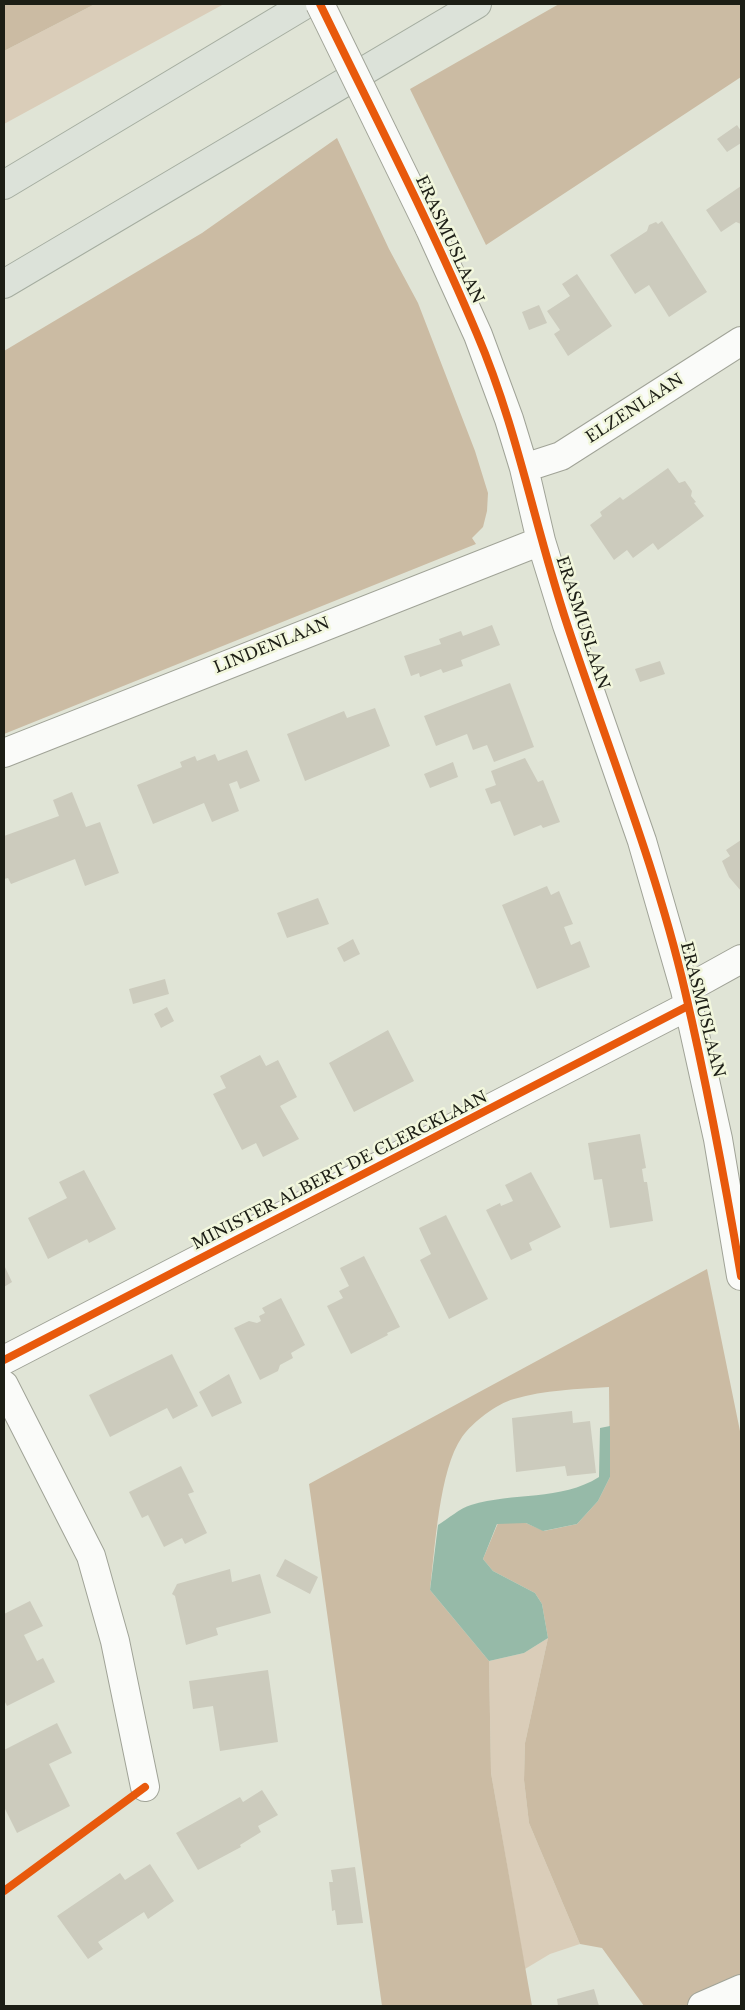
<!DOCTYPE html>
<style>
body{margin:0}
#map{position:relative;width:745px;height:2010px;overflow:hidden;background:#e0e4d6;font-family:"Libre Baskerville",serif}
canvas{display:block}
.frame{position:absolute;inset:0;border:5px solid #1c1e15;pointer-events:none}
</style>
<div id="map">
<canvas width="745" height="2010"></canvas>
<div class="frame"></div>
</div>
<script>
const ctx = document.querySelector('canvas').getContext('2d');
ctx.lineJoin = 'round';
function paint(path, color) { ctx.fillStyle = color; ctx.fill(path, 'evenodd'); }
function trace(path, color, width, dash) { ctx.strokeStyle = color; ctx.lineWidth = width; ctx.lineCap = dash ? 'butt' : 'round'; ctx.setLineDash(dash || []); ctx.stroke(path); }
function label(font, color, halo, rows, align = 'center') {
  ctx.font = font + ' "Libre Baskerville",serif'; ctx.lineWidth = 5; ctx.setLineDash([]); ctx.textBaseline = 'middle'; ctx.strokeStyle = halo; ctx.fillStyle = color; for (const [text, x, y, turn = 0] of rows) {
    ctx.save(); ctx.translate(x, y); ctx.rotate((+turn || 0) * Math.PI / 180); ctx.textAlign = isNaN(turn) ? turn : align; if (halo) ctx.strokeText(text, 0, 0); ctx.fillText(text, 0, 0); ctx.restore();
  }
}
paint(new Path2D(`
 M95 4H224L4 124V51Z
 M548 1638 525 1743 524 1780 529 1823 580 1944 550 1954 525 1969 491 1773 489 1661 524 1653Z`), '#dacdb9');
paint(new Path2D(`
 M4 4H95L4 51Z
 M559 4H741V77L486 245 410 89Z
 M337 138 389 249 418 303 475 451 488 493 487 511 483 527 472 538 476 544 4 734V351L202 233Z
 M707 1269 741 1436V2002L728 2006H644L602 1948 580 1944 529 1823 524 1780 525 1743 548 1638 542 1604 535 1593 493 1571 483 1559 498 1523H526L544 1531 577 1524 598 1501 610 1477 609 1387C577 1389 545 1390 514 1399 496 1404 473 1422 462 1437 439 1470 435 1549 430 1590L489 1661 491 1773 532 2006H382L309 1484Z`), '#cbbba3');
paint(new Path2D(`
 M610 1426V1477L598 1501 577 1524 543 1531 526 1523 497 1524 483 1559 493 1571 535 1593 542 1604 548 1638 524 1653 489 1661 430 1590 438 1525C448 1519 460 1508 471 1505 513 1492 561 1501 599 1477L600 1428Z`), '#96baa8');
paint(new Path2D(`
 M737 125 741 131V143L727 152 717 139Z
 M741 186V224L736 222 721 232 706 210Z
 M662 221 707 292 669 317 649 285 635 294 610 255 647 231 649 225 656 222 658 224Z
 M577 274 612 326 568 356 554 334 560 330 547 311 570 296 562 284Z
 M539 305 547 323 529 330 522 312Z
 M668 468 679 483 685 481 692 491 691 496 696 502 694 503 704 516 658 550 653 543 633 558 627 550 614 560 590 525 602 516 600 512 620 497 623 500Z
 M492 625 500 645 461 660 463 666 443 673 441 669 420 677 419 673 411 676 404 656 441 644 439 639 461 631 463 636Z
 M660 661 665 674 640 682 635 669Z
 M510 683 534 747 494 762 487 745 473 750 467 734 436 746 424 716Z
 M375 708 390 746 305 781 287 734 344 711 347 718Z
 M247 750 260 781 240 789 237 781 229 784 239 811 212 822 204 803 153 824 137 785 182 767 180 762 195 756 197 761 215 754 218 761Z
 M525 758 538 782 543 780 560 822 543 828 541 825 514 836 500 801 491 804 485 789 496 785 491 771Z
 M453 762 458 777 430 788 424 774Z
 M72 792 86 827 100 822 119 873 85 886 75 859 11 884 8 878 4 879V836L59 816 53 800Z
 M741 840V891L729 877 722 861 730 856 726 850Z
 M547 886 551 895 559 891 573 924 564 927 571 945 580 941 590 967 537 989 502 905Z
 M318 898 329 924 287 938 277 913Z
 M353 939 360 954 344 962 337 948Z
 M165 979 169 994 133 1004 129 989Z
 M167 1007 174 1021 161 1028 154 1014Z
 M388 1030 414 1081 354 1112 329 1063Z
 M260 1055 266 1066 278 1060 297 1097 280 1106 299 1139 263 1157 256 1143 242 1150 213 1094 226 1088 220 1076Z
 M640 1134 646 1168 642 1169 644 1182H647L653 1221 610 1228 602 1179 594 1180 588 1143Z
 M84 1170 116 1229 89 1243 87 1239 48 1259 28 1218 67 1198 59 1182Z
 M531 1172 561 1227 529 1243 532 1250 511 1260 486 1210 500 1203 501 1206 513 1201 505 1185Z
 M446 1215 488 1299 449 1319 420 1260 431 1254 419 1228Z
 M364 1256 400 1327 387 1333 388 1335 351 1354 327 1306 343 1298 339 1291 349 1286 340 1268Z
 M4 1265 12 1282 4 1287Z
 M281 1298 305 1345 291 1353 293 1358 280 1365 278 1371 260 1380 234 1328 249 1321 257 1323 261 1321 259 1316 265 1313 262 1308Z
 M172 1354 198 1406 173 1419 167 1408 110 1437 89 1395Z
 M229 1374 242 1403 212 1417 199 1392Z
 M572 1411 573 1423 590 1421 596 1473 567 1476 565 1466 516 1472 512 1418Z
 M181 1466 194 1492 188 1494 207 1533 185 1544 182 1538 164 1547 148 1515 142 1518 129 1492Z
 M285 1559 318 1577 310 1594 276 1576Z
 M230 1569 232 1582 260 1574 271 1613 216 1628 218 1635 186 1645 175 1596 172 1594 177 1584Z
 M30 1601 43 1626 24 1635 37 1661 43 1658 55 1682 7 1706 4 1700V1614Z
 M268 1670 278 1742 220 1751 213 1706 193 1709 189 1681Z
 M57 1723 72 1753 49 1764 70 1806 17 1833 4 1807V1750Z
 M262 1790 278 1815 258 1826 261 1832 240 1845 241 1847 198 1870 176 1833 240 1797 243 1802Z
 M150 1864 174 1901 148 1919 144 1912 98 1942 103 1949 88 1959 57 1916 120 1873 125 1880Z
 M355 1867 363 1923 337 1925 335 1910 332 1911 329 1882H333L331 1870Z
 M594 1989 599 2006H558L557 1999Z`), '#cccbbd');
const minor = new Path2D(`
 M429 227 478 335 509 419 524 468 541 541 567 625 642 841 685 990 718 1139 741 1276
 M524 468 561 456 741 341
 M4 753 541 541
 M685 990 741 959
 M4 1360 688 1006
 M4 1385 91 1556 115 1641 145 1787
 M702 2006 741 1989`);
const highway = new Path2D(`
 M4 185 306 4
 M4 284 477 4`);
trace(minor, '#a0a397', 30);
trace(highway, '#a5ada0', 30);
trace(minor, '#fafbf9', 28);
trace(highway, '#dce2d9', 28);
const minorBridge = new Path2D(`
 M320 4 429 227`);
trace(minorBridge, '#a0a397', 30, []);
trace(minorBridge, '#fafbf9', 28);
trace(new Path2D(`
 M320 4C373 113 430 222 477 334 517 427 535 528 567 624 607 746 656 866 685 991 707 1085 725 1181 741 1276
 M4 1360 688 1006
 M4 1891 145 1787`), '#e8590c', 8);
label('16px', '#1c1e15', '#f2f7dd', [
 ["ERASMUSLAAN",449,240,65],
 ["ELZENLAAN",635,409,-33],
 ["ERASMUSLAAN",582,623,72],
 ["LINDENLAAN",272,646,-22],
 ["ERASMUSLAAN",702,1010,76],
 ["MINISTER ALBERT DE CLERCKLAAN",340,1171,-27]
]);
</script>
